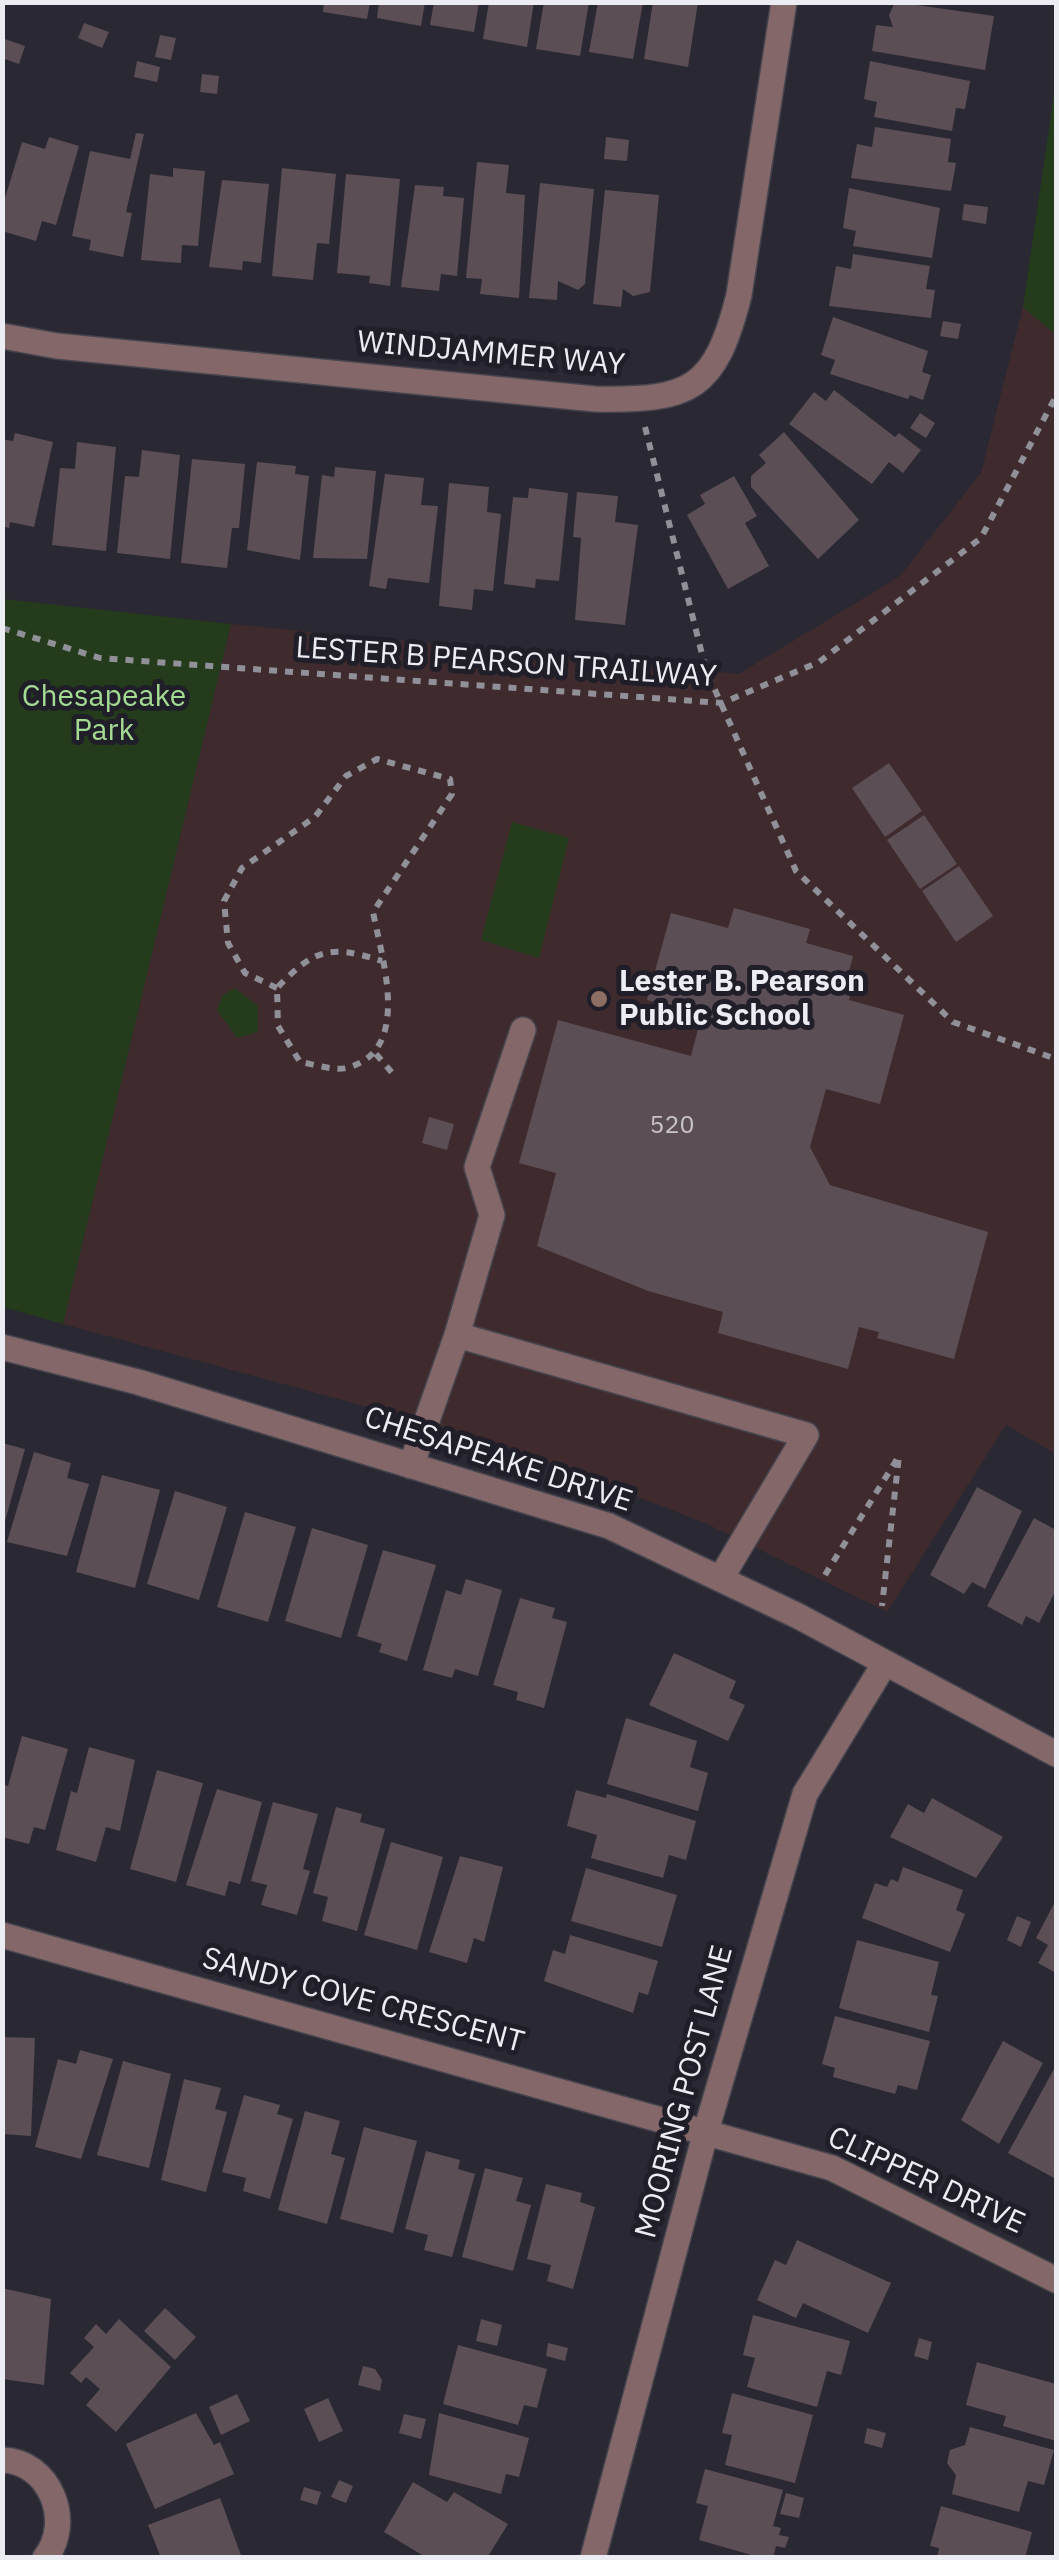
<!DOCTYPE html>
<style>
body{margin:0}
#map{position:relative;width:1059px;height:2560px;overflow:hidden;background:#2a2933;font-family:"IBM Plex Sans",sans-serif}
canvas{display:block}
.frame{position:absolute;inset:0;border:5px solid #ececf3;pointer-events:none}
</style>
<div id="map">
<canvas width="1059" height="2560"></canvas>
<div class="frame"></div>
</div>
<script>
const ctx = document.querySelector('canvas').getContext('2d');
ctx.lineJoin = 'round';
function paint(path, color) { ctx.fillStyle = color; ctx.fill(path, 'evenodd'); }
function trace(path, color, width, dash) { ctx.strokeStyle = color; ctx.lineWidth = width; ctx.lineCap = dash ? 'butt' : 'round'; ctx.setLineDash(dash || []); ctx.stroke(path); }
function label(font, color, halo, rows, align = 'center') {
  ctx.font = font + ' "IBM Plex Sans",sans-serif'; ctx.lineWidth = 10; ctx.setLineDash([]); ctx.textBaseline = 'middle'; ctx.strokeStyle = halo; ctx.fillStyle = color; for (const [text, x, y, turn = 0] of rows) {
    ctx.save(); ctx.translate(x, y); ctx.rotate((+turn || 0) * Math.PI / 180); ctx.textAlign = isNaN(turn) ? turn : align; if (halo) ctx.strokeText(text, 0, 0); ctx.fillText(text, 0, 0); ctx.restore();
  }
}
paint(new Path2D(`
 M1023 307 1056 335V1454L1006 1425 887 1612 705 1523 493 1441 63 1324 231 624 739 674 900 576 981 473Z`), '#3f2b2d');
paint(new Path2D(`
 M1056 80V335L1023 307Z
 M3 599 231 624 63 1324 3 1307Z
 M512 822 569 838 539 958 481 940Z
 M235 988 258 1006V1032L237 1038 217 1010 223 995Z`), '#243c1c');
paint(new Path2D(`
 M324 2H370L367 19 323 12Z
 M379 2H425L421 26 377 18Z
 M434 2H479L474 32 430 25Z
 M489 2H534L527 47 483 39Z
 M544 2H589L580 56 536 49Z
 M598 2H643L633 59 589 52Z
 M653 2H698L688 67 644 59Z
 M895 2 994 16 985 70 872 51 876 25 893 27 889 15Z
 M84 23 109 32 102 48 78 38Z
 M160 35 176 38 171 60 155 57Z
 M2 38 25 46 19 64 2 58Z
 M137 61 160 67 157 82 134 77Z
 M870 61 970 81 965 109 956 108 952 131 874 117 877 102 864 99Z
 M202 74 219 76 217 94 200 92Z
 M875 127 951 139 948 162 956 163 951 191 851 178 857 144 872 147Z
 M136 133 144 134 126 212 132 213 123 257 89 250 91 240 72 236 90 151 130 159Z
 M49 137 79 146 56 225 42 221 36 241 2 231V208L22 142 45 149Z
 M606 137 629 140 627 161 604 159Z
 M477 162 509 165 506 193 525 195 519 298 480 294 482 279 466 278Z
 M173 168 205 171 198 246 182 245 181 263 141 260 150 174 173 177Z
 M282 168 336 174 329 244 317 243 313 280 272 276Z
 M346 174 400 179 390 286 369 283 370 276 337 273Z
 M222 180 269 184 261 263 243 261 242 270 209 267Z
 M540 183 594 189 585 284 578 290 558 281 557 300 529 298Z
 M415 185 444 187 443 196 464 198 457 276 441 274 439 291 401 287Z
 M849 188 940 208 932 258 853 246 856 231 843 228Z
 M605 190 659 195 650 292 633 296 623 289 621 307 593 304Z
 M964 204 988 207 986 224 962 220Z
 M853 254 930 266 926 289 935 290 931 318 829 306 836 266 851 269Z
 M833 317 928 351 922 372 931 375 923 400 910 395 908 399 830 374 835 360 821 355Z
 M943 321 961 324 958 339 940 336Z
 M834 390 895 437 899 433 921 450 903 473 889 462 872 484 789 424 814 392 826 401Z
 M920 413 935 423 926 438 910 428Z
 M784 432 859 520 818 559 751 487V476L766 463 759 455Z
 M15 433 53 442 34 527 10 522 9 528 2 526V439L13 441Z
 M77 442 116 447 106 551 52 545 60 468 75 469Z
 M142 450 180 455 170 559 117 553 125 476 139 477Z
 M192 459 245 464 239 528H232L227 568 181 563Z
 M257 462 296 466 295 474 309 476 300 560 247 550Z
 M335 467 376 471 367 559 313 558 322 475 334 477Z
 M385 474 424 478 421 505 438 506 429 583 388 578 386 589 369 586Z
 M734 476 757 516 745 523 769 566 728 589 687 515 705 504 700 495Z
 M449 483 489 487 487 512 501 514 493 591 474 589 472 610 439 606Z
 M529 488 568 493 559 581 536 579 535 588 504 584 513 497 528 498Z
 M577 492 618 496 615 522 638 525 625 625 575 620 581 538 573 537Z
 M889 763 922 811 885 837 852 788Z
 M924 815 957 864 920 889 887 840Z
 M959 866 993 916 956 942 922 891Z
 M734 908 810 929 806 943 853 956 847 979 854 981 849 1000 904 1015 880 1104 826 1089 810 1147 830 1185 988 1232 954 1359 877 1338 879 1332 859 1327 848 1369 718 1333 723 1312 648 1291 537 1246 556 1173 519 1163 558 1020 691 1056 702 1014 647 1000 671 913 728 928Z
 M429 1117 454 1124 447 1150 422 1143Z
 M2 1443 25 1449 4 1525 2 1524Z
 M34 1452 71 1463 67 1478 89 1484 67 1556 7 1542Z
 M102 1475 160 1490 135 1588 76 1572Z
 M977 1487 1022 1511 985 1589 972 1582 964 1594 930 1575Z
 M175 1491 227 1507 199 1600 147 1584Z
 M245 1512 296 1527 268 1622 217 1607Z
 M1034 1518 1056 1530V1590L1039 1623 1026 1616 1022 1625 987 1606Z
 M312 1528 368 1545 341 1638 285 1621Z
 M383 1550 436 1565 407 1661 379 1652 382 1644 357 1636Z
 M466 1579 502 1590 478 1676 455 1669 452 1678 423 1670 446 1590 461 1595Z
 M520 1598 555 1608 552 1618 567 1622 544 1708 516 1700 518 1692 493 1685Z
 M674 1653 736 1681 729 1698 745 1705 728 1741 649 1705Z
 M626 1718 697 1741 690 1767 708 1773 698 1811 607 1784Z
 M22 1736 68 1749 45 1830 34 1827 29 1844 2 1837V1791L4 1785 8 1786Z
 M89 1747 135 1760 120 1831 106 1827 96 1862 56 1850 71 1791 77 1793Z
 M157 1770 203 1783 176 1882 130 1869Z
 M217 1789 262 1802 240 1884 229 1881 225 1896 186 1885Z
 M576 1790 606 1798 607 1794 696 1821 686 1860 669 1855 663 1878 591 1858 597 1835 567 1826Z
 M932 1798 1003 1837 976 1878 890 1837 908 1804 924 1813Z
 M273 1802 318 1814 303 1869 310 1871 297 1915 261 1905 267 1885 251 1881Z
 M336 1807 362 1814 360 1822 385 1829 357 1931 322 1921 328 1897 313 1893Z
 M391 1842 443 1857 417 1950 364 1935Z
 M460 1856 503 1867 484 1942 474 1938 467 1963 429 1952Z
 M903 1867 963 1890 956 1910 965 1914 950 1952 862 1918 875 1883 887 1887 891 1879 898 1882Z
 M586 1868 677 1895 662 1947 571 1921Z
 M1056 1900V1973L1038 1963 1048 1945 1036 1938Z
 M1017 1916 1031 1922 1021 1947 1007 1940Z
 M570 1935 658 1961 648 1995 639 1992 633 2013 544 1981 553 1950 565 1954Z
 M857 1940 939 1962 931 1995 938 1996 929 2032 839 2008Z
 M835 2016 930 2041 917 2090 898 2085 895 2094 833 2077 835 2068 822 2064Z
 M2 2037 35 2038 31 2136 2 2134Z
 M1003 2041 1043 2063 999 2144 961 2120Z
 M80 2050 113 2059 81 2159 35 2147 58 2059 76 2064Z
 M123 2061 171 2074 149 2168 97 2155Z
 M1054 2069 1056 2070V2179L1008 2153Z
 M184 2079 221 2088 215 2109 227 2112 206 2192 161 2180Z
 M244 2095 280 2105 277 2114 293 2119 270 2199 243 2191 246 2178 222 2172Z
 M305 2111 340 2121 331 2154 345 2158 327 2224 278 2210Z
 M364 2127 417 2141 393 2233 340 2219Z
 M426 2151 460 2160 458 2169 475 2174 452 2257 424 2250 428 2235 405 2229Z
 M485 2168 523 2178 516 2201 531 2205 513 2271 462 2257Z
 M546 2184 582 2193 580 2202 595 2207 573 2289 547 2281 551 2265 527 2259Z
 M797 2240 891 2283 868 2333 803 2303 796 2318 757 2300 775 2260 786 2265Z
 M2 2288 51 2299 44 2385 3 2379Z
 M165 2308 196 2337 175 2360 144 2331Z
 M753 2315 850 2341 841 2375 827 2371 817 2407 747 2387 755 2358 743 2355Z
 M119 2319 171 2367 116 2432 86 2405 100 2389 86 2377 81 2383 70 2373 94 2347 84 2338 96 2324 106 2334Z
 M481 2319 502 2325 497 2346 476 2341Z
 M919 2338 932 2342 928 2360 914 2356Z
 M548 2343 568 2348 565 2361 546 2356Z
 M458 2345 547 2369 537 2408 524 2405 518 2425 443 2404Z
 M977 2362 1056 2384V2441L1003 2426 1006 2416 966 2405Z
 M363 2366 375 2369 382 2380 380 2391 358 2385Z
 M732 2393 813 2415 795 2483 725 2465 732 2435 722 2433Z
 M237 2394 250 2421 221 2435 209 2407Z
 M328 2398 343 2431 319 2442 304 2409Z
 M196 2413 214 2445 220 2442 234 2474 155 2509 126 2444Z
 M439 2413 529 2438 519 2477 506 2474 501 2494 429 2475Z
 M404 2414 426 2419 421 2439 399 2433Z
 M970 2427 1054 2450 1044 2485 1028 2481 1019 2512 952 2494 956 2475 947 2463 950 2450 965 2445Z
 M867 2428 886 2433 882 2448 864 2443Z
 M705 2469 783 2490 773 2526 781 2528 779 2535 789 2537 785 2548 776 2546 773 2558H762L699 2540 708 2506 696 2503Z
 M339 2480 353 2486 346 2503 331 2497Z
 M413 2482 447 2502 454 2492 508 2524 487 2558H427L384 2532Z
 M304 2487 321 2492 317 2505 300 2500Z
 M786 2493 804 2498 799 2518 780 2514Z
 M220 2498 242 2558H161L148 2525Z
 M941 2506 1032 2532 1025 2558H937L939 2548 930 2546Z`), '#5b4e54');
const minor = new Path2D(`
 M2 336 57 346 595 399C691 401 715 390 739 295L784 2
 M457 1335 806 1435 721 1578
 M2 1347 138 1382 609 1526 798 1616 1056 1754
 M411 1466 457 1335 492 1215 477 1167 523 1030
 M2 1935 832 2168 1056 2280
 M2 2460C50 2461 74 2522 45 2558
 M593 2558 706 2131 805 1794 885 1663`);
trace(minor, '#45444e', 28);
trace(new Path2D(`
 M645 427 706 670 796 871 953 1022 1056 1059
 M2 628 100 658 722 703 819 662 981 538 1056 396
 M277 988 245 973 228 943 224 901 242 868 315 817 346 776 377 759 450 779 452 794 373 912C382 959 413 1052 346 1068 334 1071 313 1064 300 1062L278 1026 277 988C314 949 330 944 382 961
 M376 1054 394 1075
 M825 1575 899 1456 882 1606`), '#909098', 6, [8, 8]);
trace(minor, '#846768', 25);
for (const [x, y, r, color] of [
 [599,999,10,"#8d6e63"]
]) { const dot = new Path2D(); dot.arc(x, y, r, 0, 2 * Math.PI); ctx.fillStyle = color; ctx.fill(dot); trace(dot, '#201f29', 4); }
label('25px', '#c8c4cb', null, [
 ["520",672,1126]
]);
label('30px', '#ececf3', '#201f29', [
 ["WINDJAMMER WAY",491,354,5],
 ["LESTER B PEARSON TRAILWAY",506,663,4],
 ["CHESAPEAKE DRIVE",498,1460,18],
 ["SANDY COVE CRESCENT",363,2001,15],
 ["MOORING POST LANE",685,2092,-75],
 ["CLIPPER DRIVE",926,2181,25]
]);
label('30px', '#a3db92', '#201f29', [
 ["Chesapeake",104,697],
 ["Park",104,731]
]);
label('bold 30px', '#ececf3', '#201f29', [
 ["Lester B. Pearson",619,982],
 ["Public School",619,1016]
], 'left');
</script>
